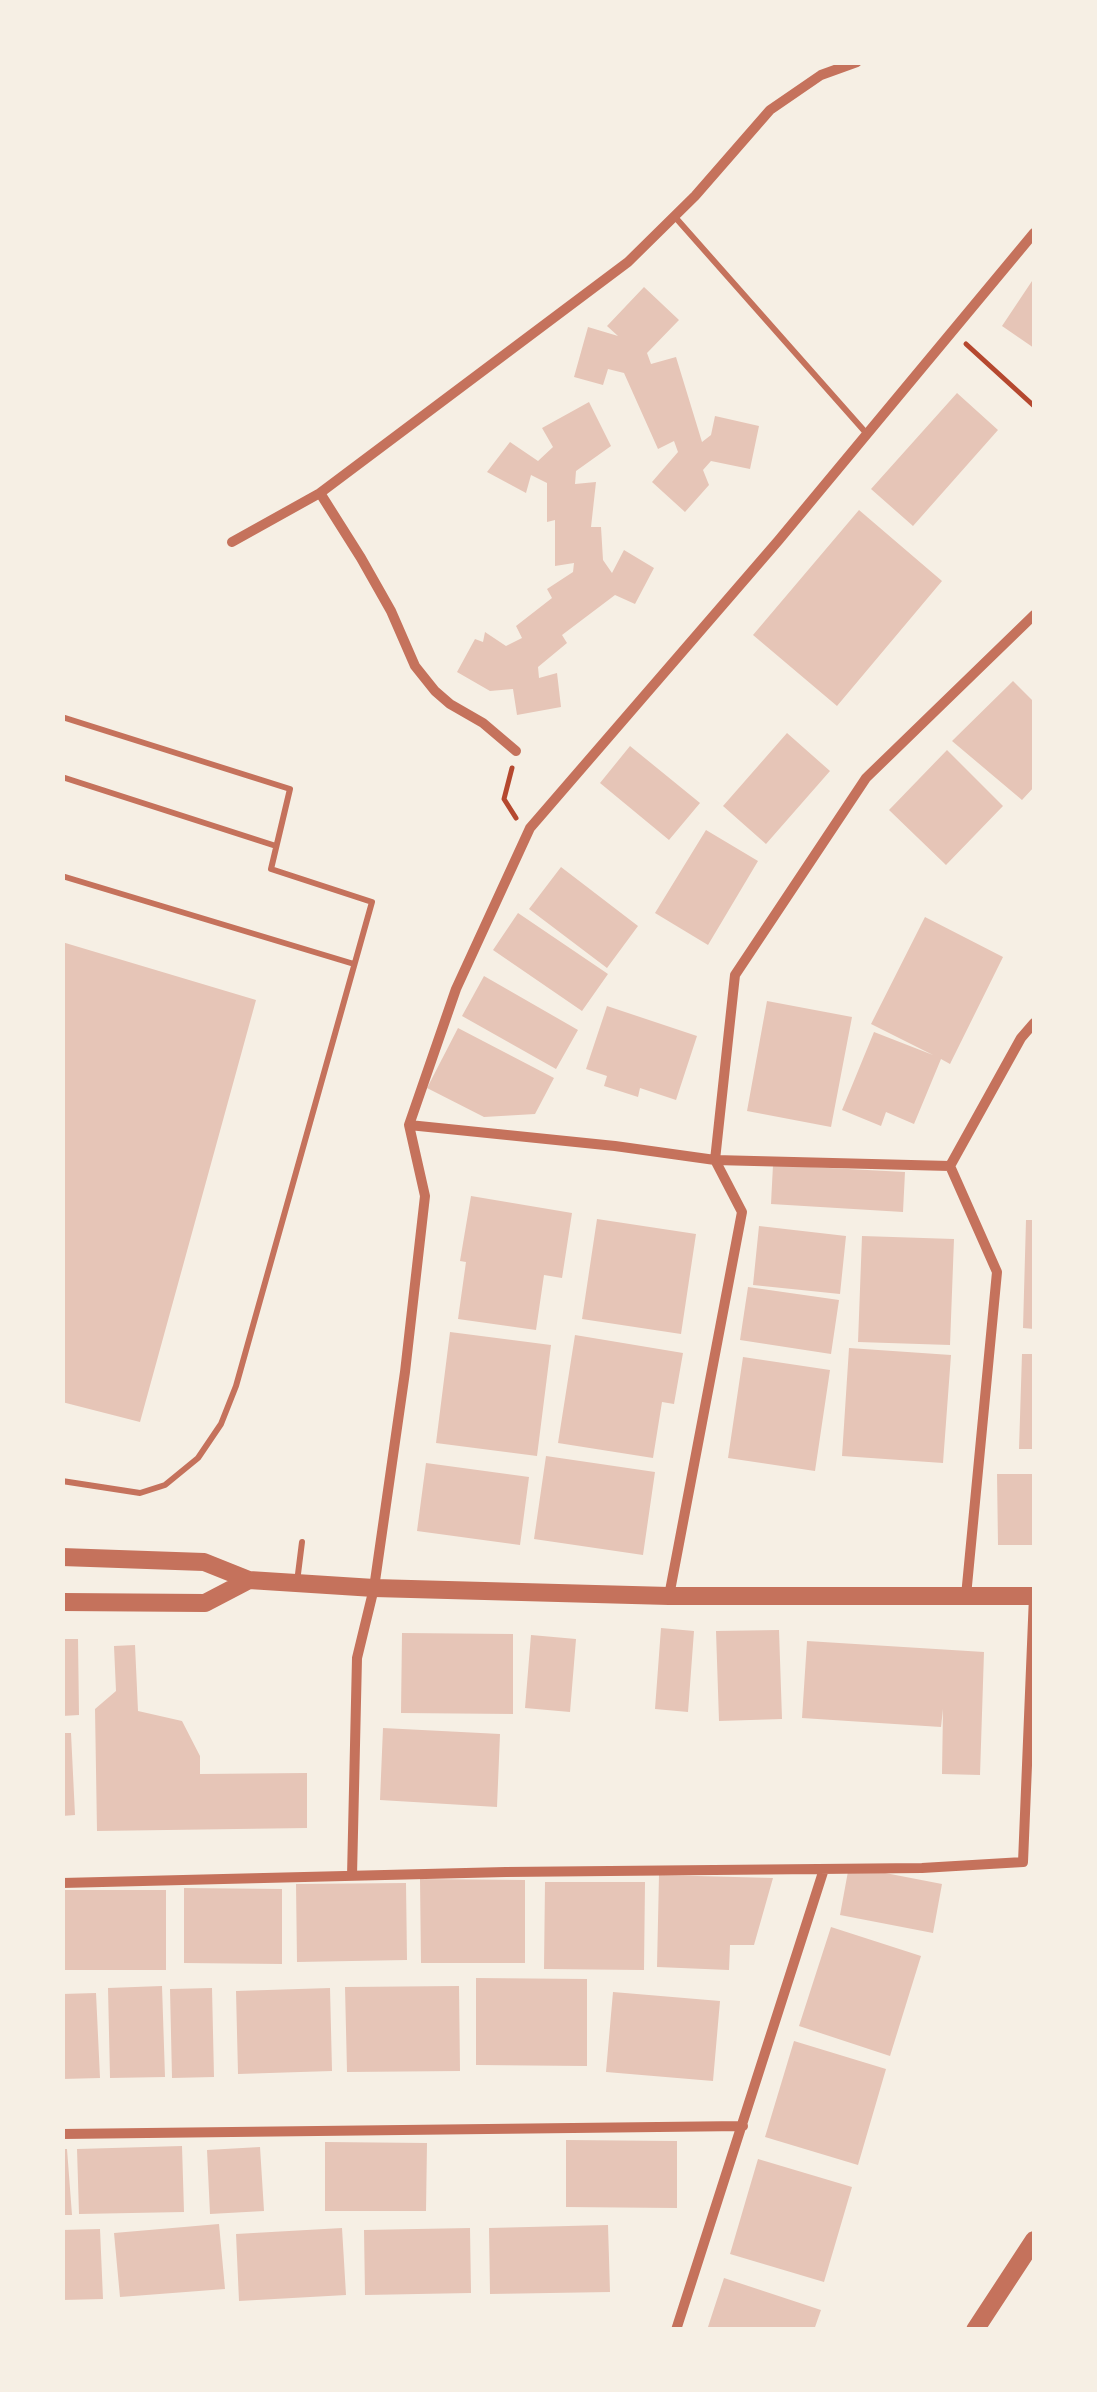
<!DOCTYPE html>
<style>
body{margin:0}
#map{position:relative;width:1097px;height:2392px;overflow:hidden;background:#f6efe4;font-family:"Fira Sans Condensed",sans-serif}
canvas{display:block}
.frame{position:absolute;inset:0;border:65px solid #f6efe4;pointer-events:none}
</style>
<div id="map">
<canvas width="1097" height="2392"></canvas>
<div class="frame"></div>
</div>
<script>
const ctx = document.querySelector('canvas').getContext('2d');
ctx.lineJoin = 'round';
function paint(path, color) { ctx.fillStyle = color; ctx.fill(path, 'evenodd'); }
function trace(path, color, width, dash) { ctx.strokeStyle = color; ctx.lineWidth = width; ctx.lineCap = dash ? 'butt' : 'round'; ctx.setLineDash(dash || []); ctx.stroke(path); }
paint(new Path2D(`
 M1034 278V348L1002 326Z
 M644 287 679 320 647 353 651 364 676 357 702 442 711 435 715 416 759 426 750 469 711 461 703 470 709 485 685 512 652 482 678 452 674 441 658 449 624 373 608 369 603 385 574 377 588 327 618 336 607 326Z
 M957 393 998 430 913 526 871 489Z
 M589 402 611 446 576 471 575 484 596 482 591 527H601L603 560 612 573 624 550 654 568 635 604 615 595 562 635 567 643 538 667 539 678 557 673 561 707 517 715 513 689 490 691 457 672 475 639 483 642 485 632 506 646 522 638 516 626 552 598 547 589 573 572 574 563 555 566V520L547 522V483L531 475 526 493 487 472 510 442 538 461 553 447 542 428Z
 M859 510 942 581 837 706 753 635Z
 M1013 681 1034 702V787L1022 800 952 741Z
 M787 733 830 771 766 844 723 806Z
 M630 746 700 803 669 840 600 783Z
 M947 750 1003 806 946 865 889 810Z
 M706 830 758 861 708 945 655 913Z
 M561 867 638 926 607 968 529 909Z
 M518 913 608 974 582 1011 493 950Z
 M925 917 1003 957 950 1064 941 1059 914 1124 886 1112 881 1126 842 1110 874 1032 933 1055 871 1024Z
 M62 942 256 1000 140 1422 62 1402Z
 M484 976 578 1030 556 1069 462 1016Z
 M767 1001 852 1017 831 1127 747 1111Z
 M607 1006 697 1036 676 1100 640 1088 638 1097 604 1086 607 1076 586 1069Z
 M458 1028 554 1078 535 1114 484 1117 427 1088Z
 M773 1165 905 1172 903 1212 771 1204Z
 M471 1196 572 1213 562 1278 544 1275 536 1330 458 1319 466 1262 460 1261Z
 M597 1219 696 1234 681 1334 582 1319Z
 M1026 1220H1034V1329L1023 1328Z
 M759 1226 846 1236 840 1294 753 1285Z
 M862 1236 954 1239 950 1345 858 1342Z
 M748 1287 839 1300 831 1354 740 1340Z
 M450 1332 551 1345 537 1456 436 1443Z
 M575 1335 683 1353 674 1404 662 1402 653 1458 558 1443Z
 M849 1348 951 1355 943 1463 842 1456Z
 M1022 1354H1034V1449H1019Z
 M743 1357 830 1370 815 1471 728 1458Z
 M546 1456 655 1472 643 1555 534 1539Z
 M426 1463 529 1477 520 1545 417 1531Z
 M997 1474H1034V1545H998Z
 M661 1628 694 1631 688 1712 655 1709Z
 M779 1630 782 1719 719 1721 716 1631Z
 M402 1633 513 1634V1714L401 1713Z
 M531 1635 576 1639 570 1712 525 1708Z
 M62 1639H78L79 1715 62 1716Z
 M807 1641 984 1652 980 1775 942 1774 943 1709 941 1727 802 1718Z
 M135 1645 138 1711 182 1721 200 1756V1774L307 1773V1828L97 1831 95 1709 116 1691 114 1646Z
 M383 1728 500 1734 497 1807 380 1800Z
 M62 1733H71L75 1815 62 1816Z
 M849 1866 942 1884 933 1933 840 1915Z
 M659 1875 773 1878 754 1945H730L729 1970 657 1967Z
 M420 1879 525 1880V1963H421Z
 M545 1882H645L644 1970 544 1969Z
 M406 1883 407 1960 297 1962 296 1884Z
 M184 1888 282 1889V1964L184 1963Z
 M64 1890H166V1970H64Z
 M831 1927 921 1956 890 2056 799 2026Z
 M476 1978 587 1979V2066L476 2065Z
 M162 1986 165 2077 110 2078 108 1988Z
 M459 1986 460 2071 347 2072 345 1987Z
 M212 1988 214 2077 172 2078 170 1989Z
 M330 1988 332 2071 238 2074 236 1991Z
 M613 1992 720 2001 713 2081 606 2072Z
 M96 1993 100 2078 62 2079V1994Z
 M794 2041 886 2069 858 2165 765 2137Z
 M566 2140 677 2141V2208L566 2207Z
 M325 2142 427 2143 426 2211H325Z
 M182 2146 184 2212 79 2214 77 2149Z
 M260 2147 264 2211 210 2214 207 2150Z
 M62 2149H67L72 2215H62Z
 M758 2159 852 2187 824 2282 730 2254Z
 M219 2224 225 2289 120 2297 114 2233Z
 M608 2225 610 2292 490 2294 489 2228Z
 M342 2228 346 2295 239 2301 236 2234Z
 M470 2228 471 2293 365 2295 364 2230Z
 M100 2229 103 2299 62 2300V2230Z
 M724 2278 821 2310 814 2330H707Z`), '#e6c5b7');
trace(new Path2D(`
 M966 344 1034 406
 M512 768 504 799 516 818`), '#b5482f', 5);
trace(new Path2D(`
 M675 217 867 434
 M62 717 290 789 271 869 372 902 236 1386 221 1424 198 1458 165 1485 140 1493 62 1481
 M62 777 276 846
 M62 876 354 964
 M297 1582 302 1542`), '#c5725c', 6);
trace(new Path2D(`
 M320 493 361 558 391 611 415 666 435 691 450 704 483 723 516 751
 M232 542 320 493 628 262 695 196 770 110 821 75 857 62
 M409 1125 615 1146 715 1160 950 1166
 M669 1596 742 1212 715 1160 735 975 866 778 1034 615
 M966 1596 997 1272 950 1166 1021 1038 1034 1023
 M352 1876 357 1658 374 1588 405 1372 425 1196 409 1125 456 989 530 828 778 541 1034 233
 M62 1883 506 1872 922 1868 1023 1862 1034 1596
 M62 2134 743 2126
 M676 2330 824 1869`), '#c5725c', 10);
trace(new Path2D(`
 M62 1557 204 1562 249 1580 374 1588 669 1596H1034
 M62 1602 205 1603 249 1580
 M975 2330 1034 2240`), '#c5725c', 18);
</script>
